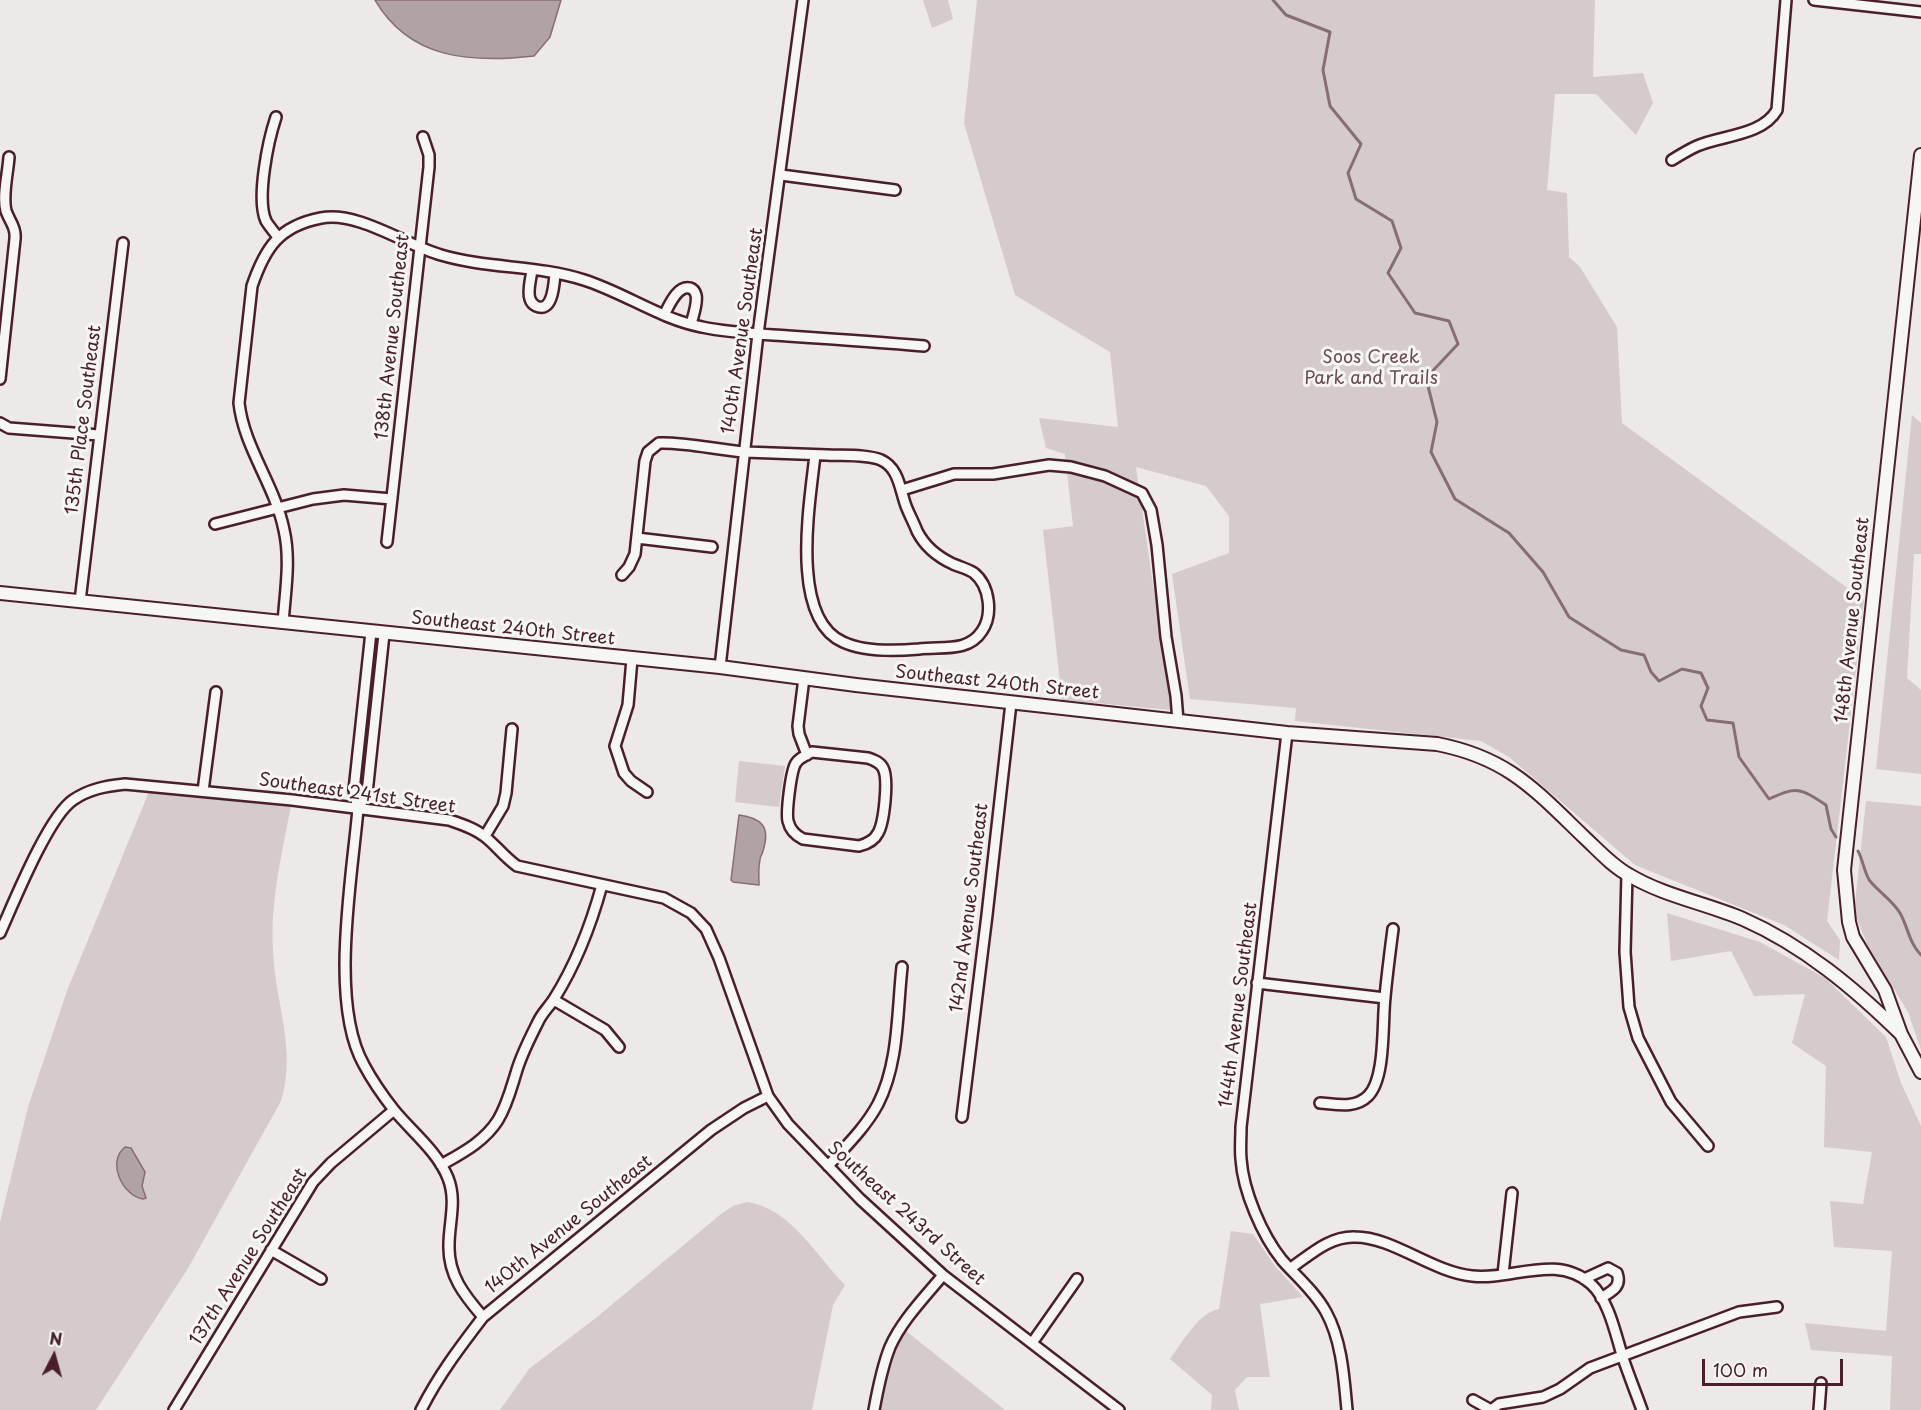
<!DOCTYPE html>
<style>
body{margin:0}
#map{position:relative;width:1921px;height:1410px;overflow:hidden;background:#ece9e6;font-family:"Playpen Sans",sans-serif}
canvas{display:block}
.north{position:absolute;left:24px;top:1326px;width:60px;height:60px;-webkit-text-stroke:4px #f6f6f2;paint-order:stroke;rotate:6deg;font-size:16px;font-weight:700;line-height:24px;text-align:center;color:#4a1f2b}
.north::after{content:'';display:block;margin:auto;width:21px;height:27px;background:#4a1f2b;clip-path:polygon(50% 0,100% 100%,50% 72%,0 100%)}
.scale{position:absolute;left:1702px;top:1359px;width:141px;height:27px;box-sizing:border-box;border:3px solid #4a1f2b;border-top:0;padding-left:8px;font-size:18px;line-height:21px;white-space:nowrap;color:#4a1f2b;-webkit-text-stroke:4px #f6f6f2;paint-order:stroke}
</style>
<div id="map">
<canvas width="1921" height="1410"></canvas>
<div class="north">N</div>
<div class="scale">100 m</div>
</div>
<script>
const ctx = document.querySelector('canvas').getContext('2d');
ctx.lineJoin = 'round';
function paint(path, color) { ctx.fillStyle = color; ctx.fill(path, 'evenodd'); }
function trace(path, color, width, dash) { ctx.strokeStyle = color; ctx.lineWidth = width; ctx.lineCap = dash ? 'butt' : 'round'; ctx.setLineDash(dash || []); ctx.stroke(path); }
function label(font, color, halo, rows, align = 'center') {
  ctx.font = font + ' "Playpen Sans",sans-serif'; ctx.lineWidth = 6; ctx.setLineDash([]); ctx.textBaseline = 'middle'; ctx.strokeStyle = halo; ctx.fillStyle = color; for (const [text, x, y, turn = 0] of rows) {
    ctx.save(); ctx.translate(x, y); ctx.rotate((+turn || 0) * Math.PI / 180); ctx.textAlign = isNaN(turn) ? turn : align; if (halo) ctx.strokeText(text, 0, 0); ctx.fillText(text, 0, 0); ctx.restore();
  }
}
paint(new Path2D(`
 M923 0H948L953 19 932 28Z
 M977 0H1595L1593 77 1643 73 1653 103 1636 135 1596 94H1555L1547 190 1567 193 1569 257 1580 267 1617 327 1622 423 1864 600 1827 921 1840 940 1839 960 1784 925 1635 865 1509 757 1481 741 1295 721 1296 708 1190 699 1172 574 1229 553V516L1206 486 1136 467 1171 710 1062 700 1043 530 1073 526 1065 454 1046 448 1039 418 1118 427 1110 352 1015 295 964 123Z
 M1912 415 1921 423V554H1914L1907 678 1921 690V774L1876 769Z
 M739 761 785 766 779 807 735 802Z
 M151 787 292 800C283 849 270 900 273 951 275 1003 297 1049 281 1101L187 1270 96 1410H0V1222L28 1107 67 991Z
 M1866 801 1921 806V1050L1908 1012 1868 946 1854 912Z
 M1667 913 1760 942 1825 978 1886 1037 1901 1083 1921 1126V1410H1890L1892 1356 1811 1350 1805 1323 1886 1331 1892 1251 1834 1247 1830 1201 1863 1204 1872 1152 1824 1147 1826 1066 1792 1043 1805 994 1754 996 1731 951 1671 961Z
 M747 1202C792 1209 815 1255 845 1285L833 1305 812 1410H500L529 1369 597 1317 721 1214 733 1206Z
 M1231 1231 1253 1234 1275 1266 1303 1297 1260 1304 1270 1377H1247L1235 1390 1239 1410H1211L1212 1395 1170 1359C1182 1343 1198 1313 1219 1309Z
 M901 1327 1005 1410H874L878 1389Z`), '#d4cbca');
const water = new Path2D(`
 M375 0H561L550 37 534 56C472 63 410 60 375 0Z
 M739 815C761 818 771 826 763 851 762 855 760 856 760 860 758 868 759 877 759 885L733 882 731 880Z
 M125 1147 131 1148 145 1172 142 1186 146 1198 143 1199C123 1196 106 1162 125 1147Z`);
paint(water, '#b1a2a3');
trace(water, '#886e73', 1.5);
trace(new Path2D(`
 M1273 0 1286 15 1330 32 1323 70 1330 106 1361 144 1348 173 1356 199 1392 221 1401 248 1388 273 1415 313 1449 321 1458 344 1426 378 1437 422 1431 452 1455 499 1509 533 1543 572 1569 617 1621 650 1644 655 1651 672 1659 681 1682 669 1701 673 1708 688 1701 706 1707 720 1733 723 1739 757 1769 799C1797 786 1800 788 1826 805L1831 829 1836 837
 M1858 851C1863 860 1865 875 1870 881 1880 893 1892 900 1900 913 1908 927 1909 943 1921 955`), '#886e73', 3);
const street = new Path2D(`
 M1814 0 1921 12
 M276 117C268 141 256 199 266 221 269 226 274 232 278 237
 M1672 160C1680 155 1688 150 1697 146 1722 135 1762 136 1777 110L1786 0
 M781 175 895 190
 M532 270C531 279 527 291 530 299 531 302 534 305 536 306 553 314 554 283 555 274
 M664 315C669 306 677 285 690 288 693 289 695 291 696 295 698 303 693 316 691 324
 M0 379 15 239C16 227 10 222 6 211 2 196 8 173 9 157
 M0 423 9 428 99 435
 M902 490 954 474H993L1049 465 1071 467 1105 476 1142 493 1151 510 1157 545 1166 637 1176 696 1178 721
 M215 524 313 499 344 495 392 499
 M637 538 712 547
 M387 542 429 167V155L423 137
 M622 575 629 567 635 554 645 461 648 452 659 443C687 442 717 450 745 452 772 453 800 454 827 455 843 456 866 454 881 460 899 468 900 490 906 506 909 514 914 523 917 531 925 547 938 557 953 564 960 567 968 569 974 573 990 586 993 615 982 631 968 653 941 646 919 649 897 651 864 652 843 642 789 618 810 502 815 455
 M80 601 123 243
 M283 623C285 593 291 560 284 530 275 485 244 448 239 403L252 286C265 248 279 226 321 218 359 211 405 245 441 255 488 269 538 265 584 280 625 293 660 319 702 327 730 333 760 334 788 336 833 339 878 342 924 346
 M371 632 354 790 358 809C352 878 329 1004 364 1065 372 1080 383 1096 394 1110 412 1132 437 1151 448 1178 457 1201 449 1222 449 1245 448 1275 464 1295 483 1317
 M632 659 628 705 615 746 624 773 631 781 647 792
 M720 667 758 334 803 0
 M804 678 798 726 799 734 807 755
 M1287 733 1241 1127C1241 1138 1240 1149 1241 1159 1243 1191 1262 1235 1282 1260 1297 1277 1315 1292 1326 1312 1342 1341 1344 1378 1347 1410
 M812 752 868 758C874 760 880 762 883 768 889 779 884 823 878 833 874 841 867 844 859 846L803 839C795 835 790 830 788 821 786 812 791 770 796 763 799 758 806 755 812 752Z
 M203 791 216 692
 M358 809 367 793 384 634
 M485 836 503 806 506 793 512 729
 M1627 874 1625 952 1629 1007 1638 1038 1671 1102 1708 1146
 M0 933C14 902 48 817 73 800 89 789 106 786 125 784L292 800 449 820C461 824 474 828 484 836 496 845 504 857 517 866L664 898 691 913 706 929 719 958 768 1096 788 1124 860 1199 943 1275 1119 1410
 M1257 983 1385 998
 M554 1000 605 1030 619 1047
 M1320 1103C1336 1104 1355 1109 1368 1096 1386 1078 1382 1023 1385 997 1387 975 1390 952 1393 929
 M962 1117 987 915 1011 703
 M441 1165C462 1153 484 1142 498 1120 507 1105 511 1089 516 1073 521 1055 530 1038 538 1022 542 1013 549 1007 554 999 576 964 591 925 602 885
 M828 1166C846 1146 865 1128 878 1104 899 1063 897 1012 902 967
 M271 1250 321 1279
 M1291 1268C1311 1254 1330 1236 1355 1237 1393 1237 1432 1272 1472 1276 1511 1281 1556 1253 1591 1284 1609 1300 1616 1336 1623 1358 1629 1376 1636 1393 1642 1410
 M1503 1274 1512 1193
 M1584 1279 1608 1268 1617 1273C1622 1287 1612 1291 1601 1298
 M1032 1343 1077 1279
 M1473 1400 1491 1410
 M174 1410 313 1182 331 1163 394 1110
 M421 1410C438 1376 460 1347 483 1317L711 1130 744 1108 768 1096
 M874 1410C878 1388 882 1367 890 1347 902 1320 925 1297 943 1275
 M1491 1410 1499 1404 1543 1397 1560 1389 1590 1368 1739 1312 1777 1307
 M1819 1410 1821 1383`);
const secondary = new Path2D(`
 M1921 155 1844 870 1849 922 1853 937 1885 990 1901 1034 1921 1072
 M0 593 720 667 856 685 1287 733 1437 744C1508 758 1534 789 1584 837 1598 850 1612 866 1629 875 1664 896 1705 903 1743 919 1804 946 1854 988 1901 1034`);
trace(street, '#4a1f2b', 14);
trace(secondary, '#4a1f2b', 16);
trace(street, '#f6f6f2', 9);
trace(secondary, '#f6f6f2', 12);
label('18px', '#4a1f2b', '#f6f6f2', [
 ["140th Avenue Southeast",743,331,-82],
 ["138th Avenue Southeast",393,337,-84],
 ["135th Place Southeast",84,420,-83],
 ["148th Avenue Southeast",1853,620,-84],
 ["Southeast 240th Street",513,629,6],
 ["Southeast 240th Street",997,683,6],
 ["Southeast 241st Street",357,794,8],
 ["142nd Avenue Southeast",970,908,-83],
 ["144th Avenue Southeast",1239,1005,-83],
 ["Southeast 243rd Street",906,1214,42],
 ["140th Avenue Southeast",569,1225,-39],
 ["137th Avenue Southeast",249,1257,-58]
]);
label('18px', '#6c4a53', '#f6f6f2', [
 ["Soos Creek",1371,358],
 ["Park and Trails",1371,379]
]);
</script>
